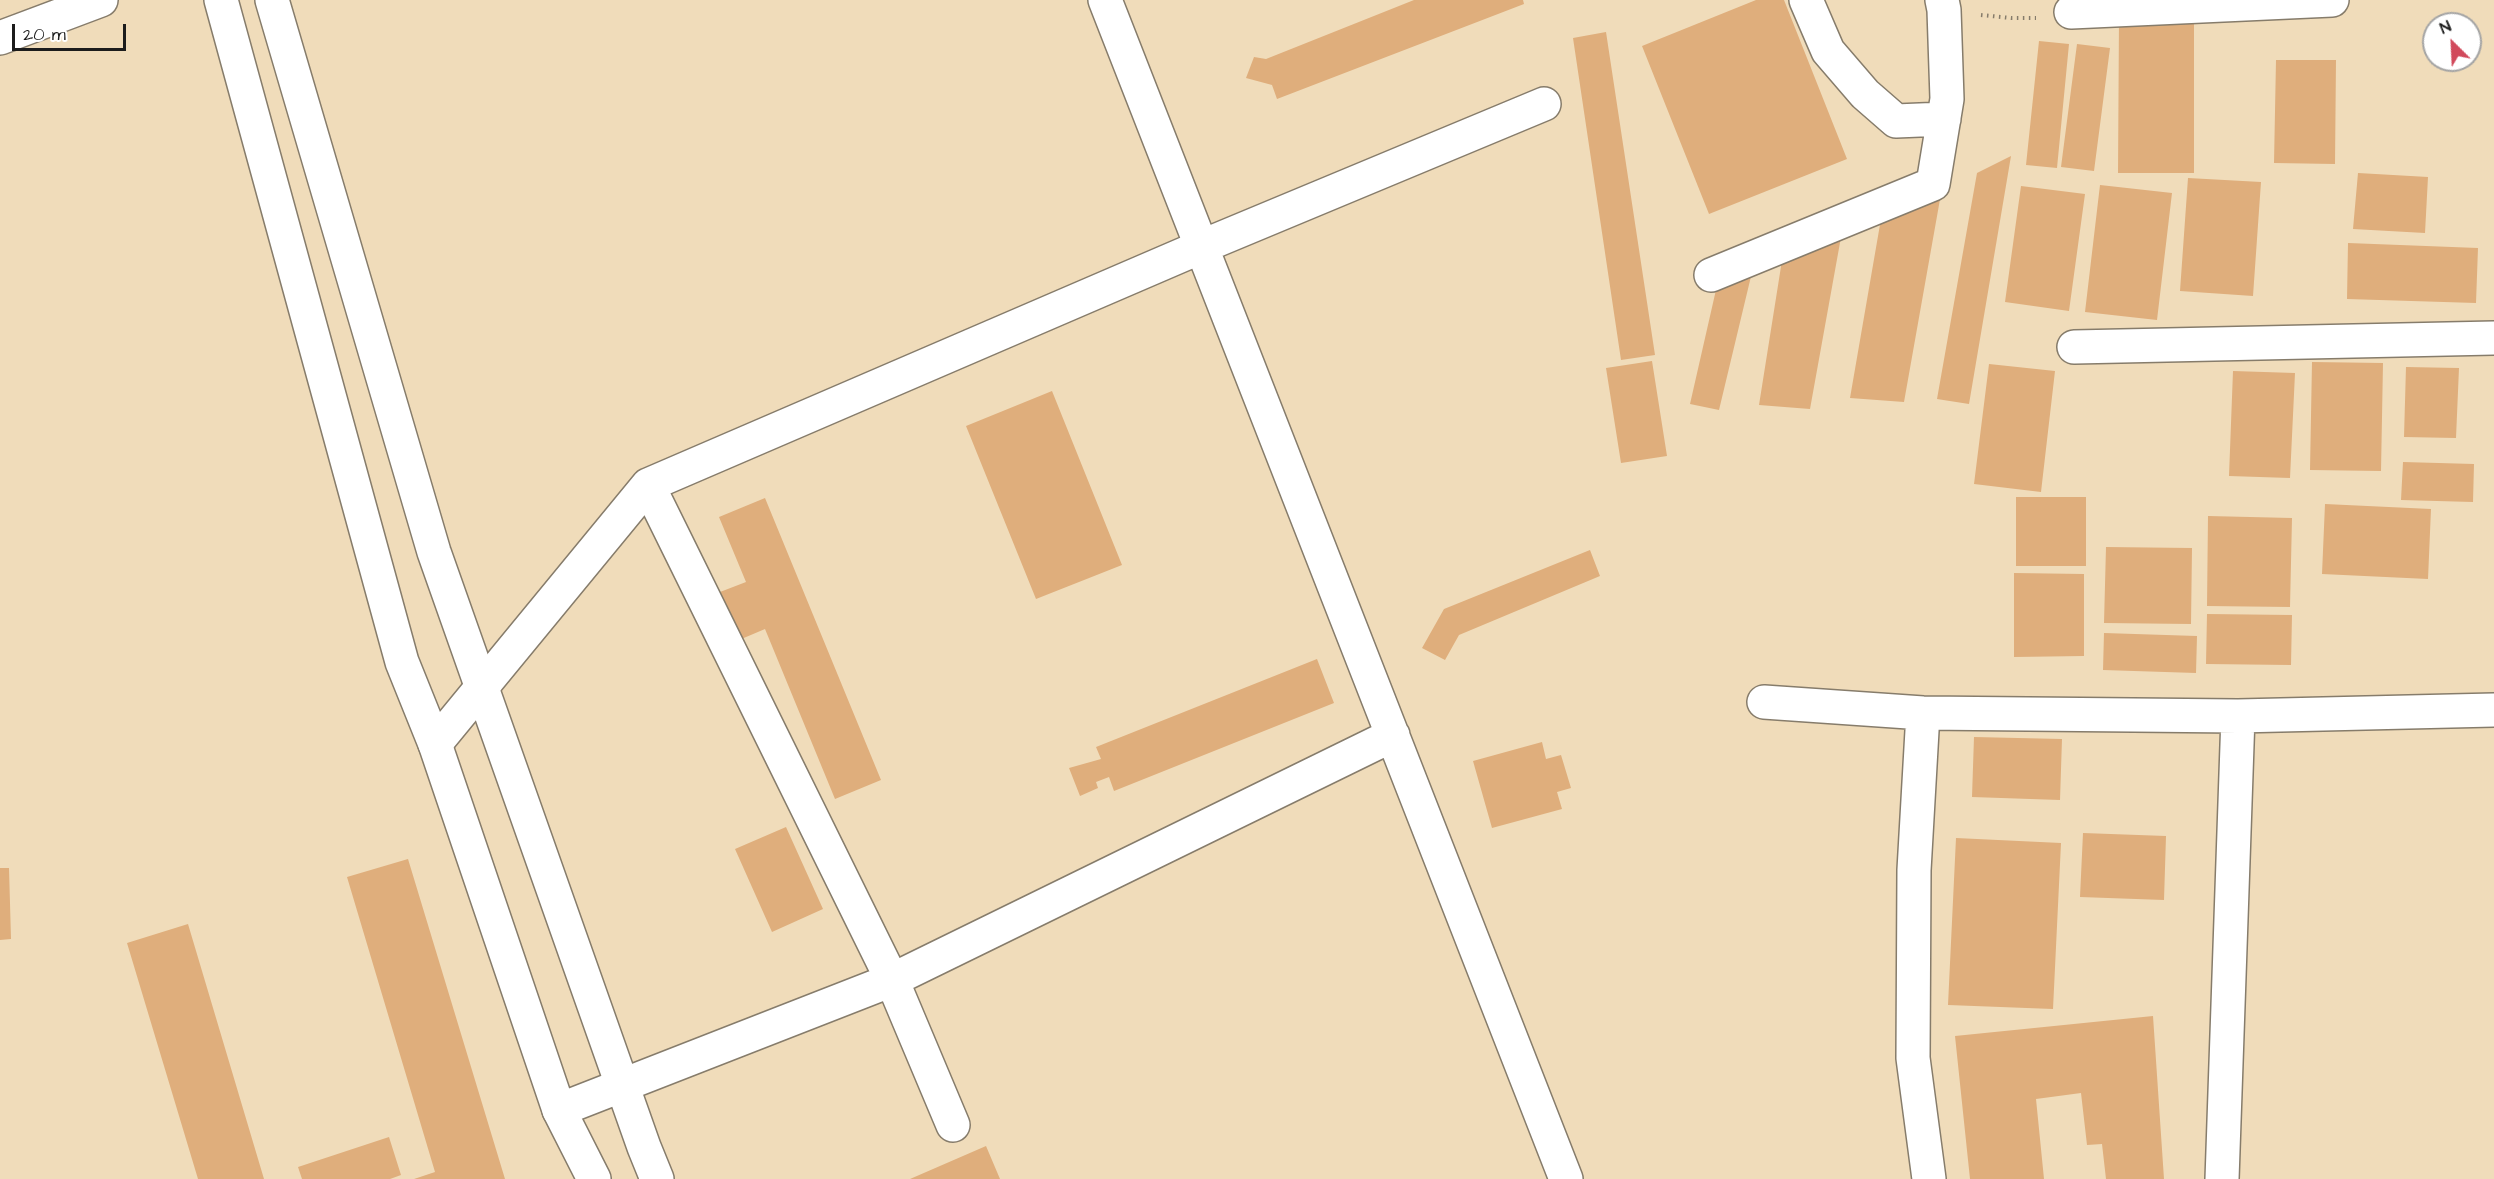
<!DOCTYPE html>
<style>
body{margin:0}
#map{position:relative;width:2494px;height:1179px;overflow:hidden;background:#f0dcba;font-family:"Architects Daughter",sans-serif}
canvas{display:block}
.north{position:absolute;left:2422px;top:12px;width:60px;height:60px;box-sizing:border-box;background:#fff;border:2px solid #a4a4a4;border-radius:50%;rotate:336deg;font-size:16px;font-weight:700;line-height:24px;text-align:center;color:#1c1c1c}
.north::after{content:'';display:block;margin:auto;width:21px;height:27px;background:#d1495b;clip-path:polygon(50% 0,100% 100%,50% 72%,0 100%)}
.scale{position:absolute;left:12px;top:24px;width:114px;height:27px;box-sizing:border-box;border:3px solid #1c1c1c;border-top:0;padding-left:8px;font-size:18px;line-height:21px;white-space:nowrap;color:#1c1c1c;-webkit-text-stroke:4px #fff;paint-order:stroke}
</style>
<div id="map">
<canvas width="2494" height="1179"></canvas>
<div class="north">N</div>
<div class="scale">20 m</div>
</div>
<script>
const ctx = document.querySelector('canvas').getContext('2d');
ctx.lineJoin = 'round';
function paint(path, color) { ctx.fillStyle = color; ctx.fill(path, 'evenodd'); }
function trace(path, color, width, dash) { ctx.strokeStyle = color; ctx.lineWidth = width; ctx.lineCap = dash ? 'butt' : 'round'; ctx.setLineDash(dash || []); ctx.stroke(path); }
paint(new Path2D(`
 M1414 0H1523L1524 4 1277 99 1272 85 1246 78 1254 57 1266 59Z
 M1756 0H1784L1847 159 1709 214 1642 46Z
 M2119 18H2194V173H2118Z
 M1606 32 1655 355 1621 360 1573 38Z
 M2039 41 2069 44 2057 168 2026 165Z
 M2077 44 2110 48 2094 171 2061 167Z
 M2276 60H2336L2335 164 2274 163Z
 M2011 156 1969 404 1937 399 1977 173Z
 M2358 173 2428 177 2425 233 2353 229Z
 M2188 178 2261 182 2253 296 2180 291Z
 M2100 185 2172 193 2157 320 2085 312Z
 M2021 186 2085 194 2069 311 2005 302Z
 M1942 188 1904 402 1850 398 1882 213Z
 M1843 226 1810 409 1759 405 1783 254Z
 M2348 243 2478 248 2476 303 2347 299Z
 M1753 268 1719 410 1690 404 1718 281Z
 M1652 361 1667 456 1621 463 1606 368Z
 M2312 362 2383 363 2381 471 2310 470Z
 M1989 364 2055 371 2041 492 1974 484Z
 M2406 367 2459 368 2456 438 2404 437Z
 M2233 371 2295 373 2290 478 2229 476Z
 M1052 391 1122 565 1036 599 966 426Z
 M2403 462 2474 464 2473 502 2401 500Z
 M2016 497H2086V566H2016Z
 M765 498 881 780 835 799 765 629 739 640 720 592 746 582 719 517Z
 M2325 504 2431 509 2428 579 2322 574Z
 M2208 516 2292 518 2290 607 2207 606Z
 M2106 547 2192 548 2191 624 2104 623Z
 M1590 550 1600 576 1459 635 1445 660 1422 648 1444 609Z
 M2014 573 2084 574V656L2014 657Z
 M2207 614 2292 615 2291 665 2206 664Z
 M2104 633 2197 636 2196 673 2103 670Z
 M1317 659 1334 703 1114 791 1109 777 1096 782 1098 788 1080 796 1069 768 1101 759 1096 747Z
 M1974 737 2062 739 2060 800 1972 797Z
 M1542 742 1546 759 1561 755 1571 788 1557 792 1562 809 1492 828 1473 761Z
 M786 827 823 909 772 932 735 849Z
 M2083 833 2166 836 2164 900 2080 897Z
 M1956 838 2061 843 2053 1009 1948 1005Z
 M408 859 505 1179H414L435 1172 347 877Z
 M0 868H9L11 939 0 940Z
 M188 924 264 1179H198L127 943Z
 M2153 1016 2164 1179H2106L2102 1144 2087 1145 2081 1093 2036 1099 2044 1179H1970L1955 1036Z
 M389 1137 401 1175 390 1179H302L298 1167Z
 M986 1146 1000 1179H910Z`), '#dfae7c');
const street = new Path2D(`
 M1105 0 1566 1179
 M1806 0 1828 51 1865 94 1896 121 1944 119
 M2071 12 2332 0
 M0 38 101 0
 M1711 275 1933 184 1947 99 1944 10 1942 0
 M2074 347 2494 338
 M648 485 892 980 953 1125
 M1764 702 1923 713 2238 716 2494 710
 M1923 713 1914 870 1913 1058 1929 1179
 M435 744 648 485 1203 246 1544 104
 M559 1110 892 980 1393 735
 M2222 1179 2238 716`);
const primary = new Path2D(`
 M221 0 402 662 435 744 559 1110 594 1179
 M272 0 434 552 644 1147 657 1179`);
trace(street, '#867c6b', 36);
trace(primary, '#867c6b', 36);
trace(new Path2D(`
 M1981 15 2011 18H2036`), '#867c6b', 4, [1.5, 4.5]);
trace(street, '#fff', 33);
trace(primary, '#fff', 33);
</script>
